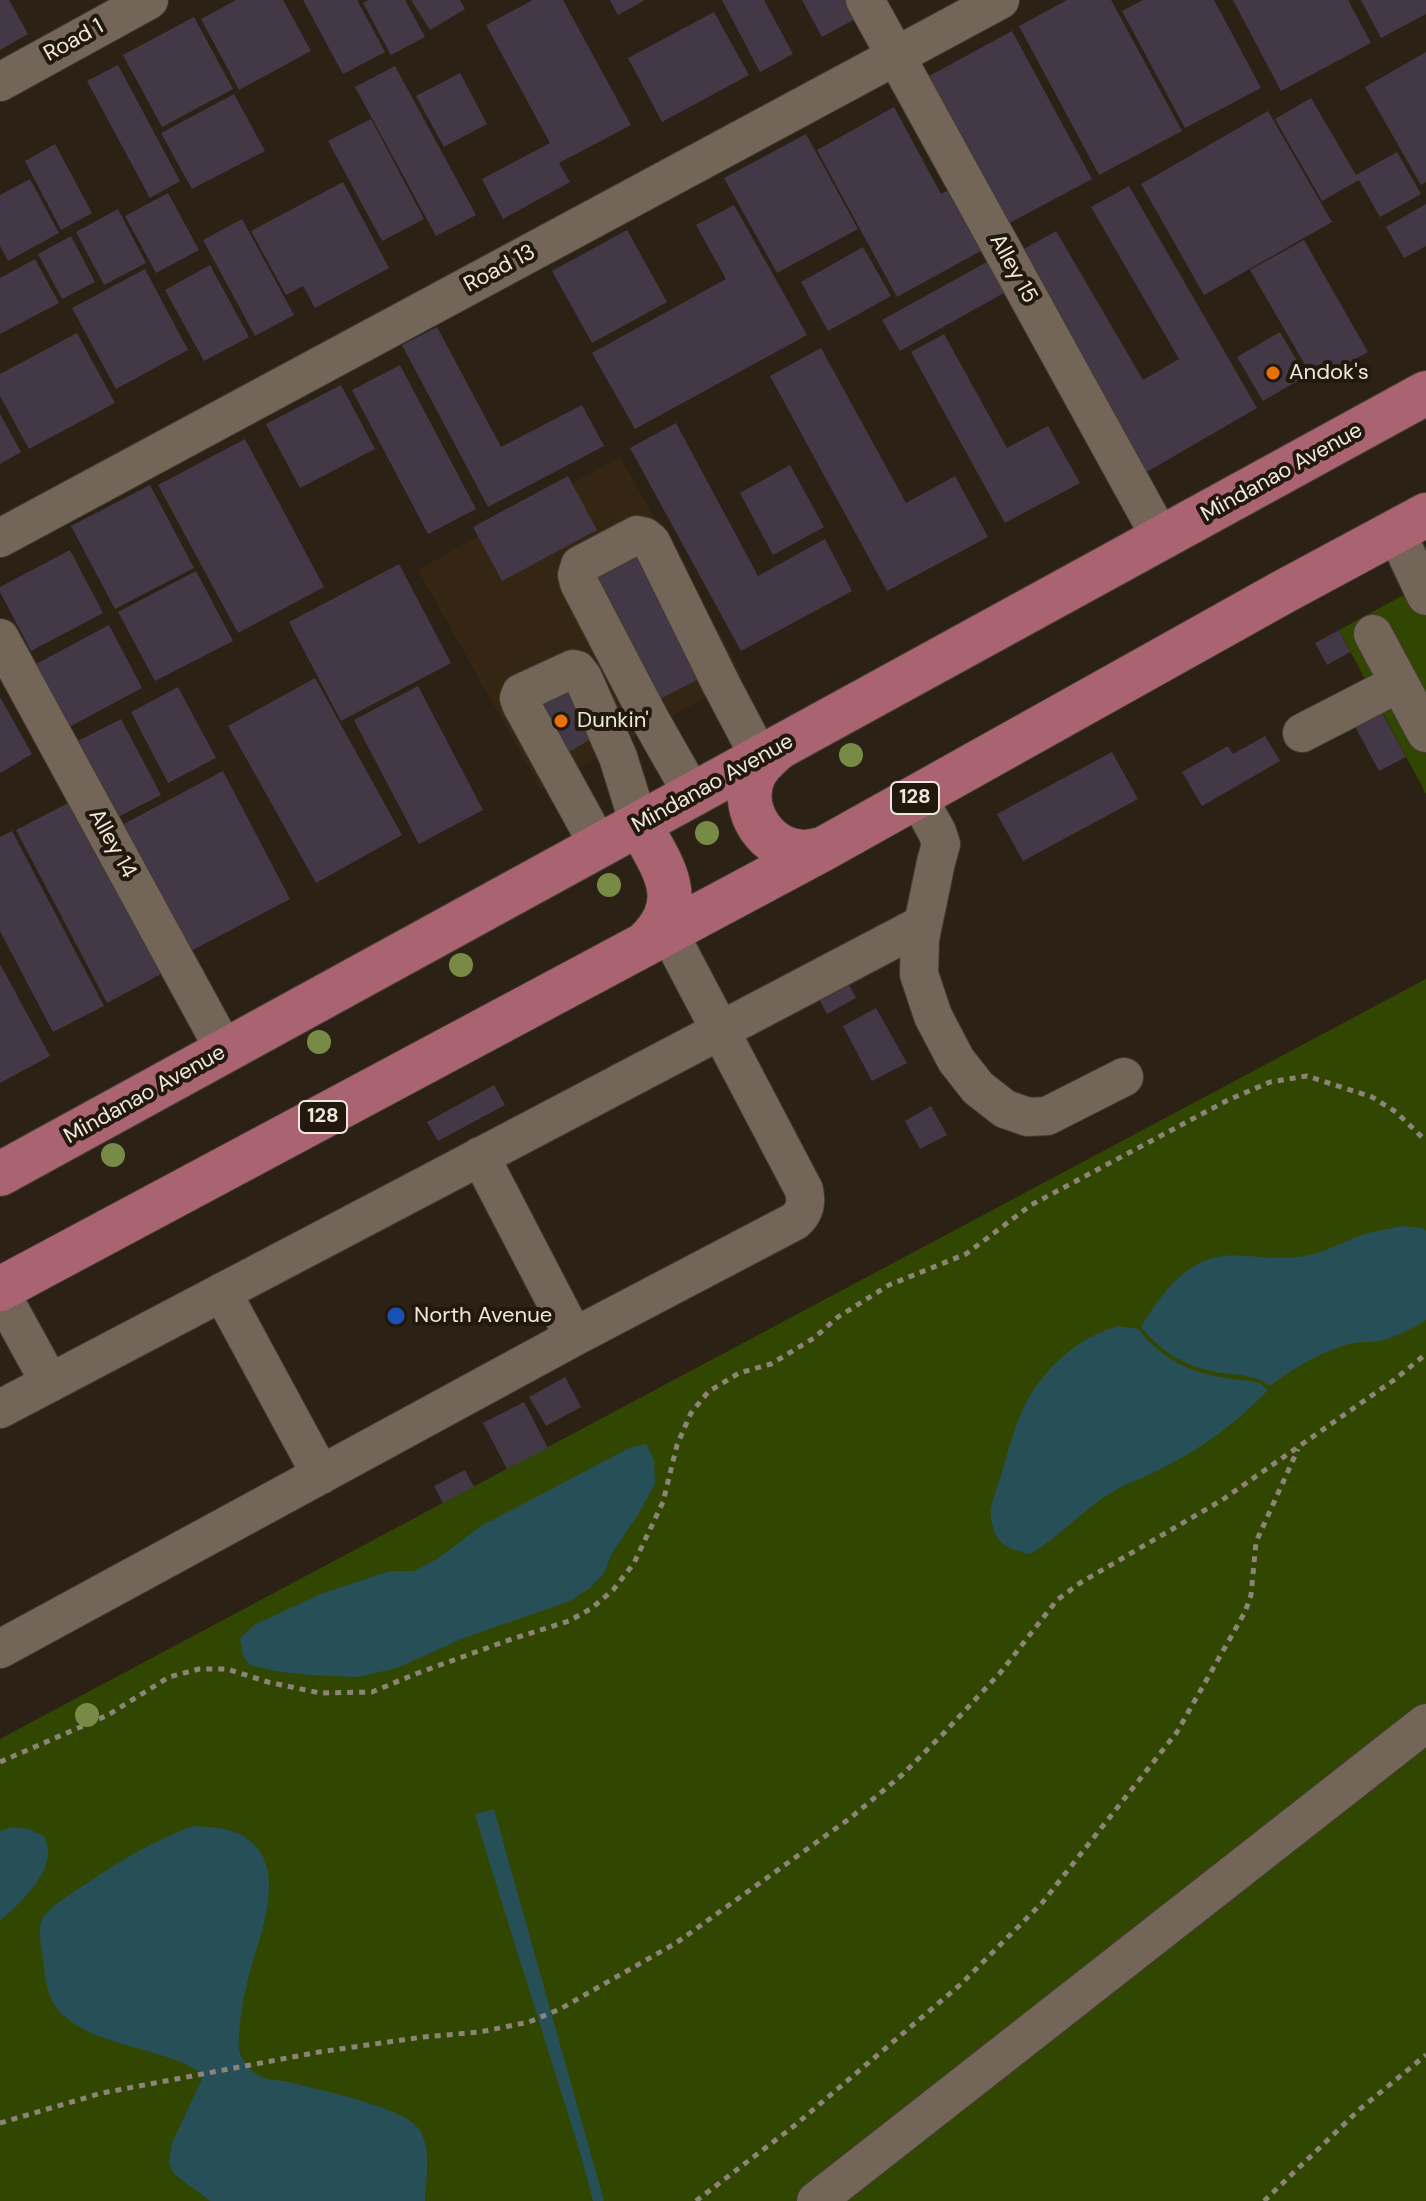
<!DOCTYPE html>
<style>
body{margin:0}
canvas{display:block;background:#2c2115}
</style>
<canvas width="1426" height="2201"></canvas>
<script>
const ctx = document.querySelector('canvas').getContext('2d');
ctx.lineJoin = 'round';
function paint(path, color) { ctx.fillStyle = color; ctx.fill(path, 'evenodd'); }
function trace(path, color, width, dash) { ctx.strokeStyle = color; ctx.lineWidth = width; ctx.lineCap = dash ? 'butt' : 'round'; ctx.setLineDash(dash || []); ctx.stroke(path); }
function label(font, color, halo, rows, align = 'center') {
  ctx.font = font + ' "DM Sans",sans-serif'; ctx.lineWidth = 8; ctx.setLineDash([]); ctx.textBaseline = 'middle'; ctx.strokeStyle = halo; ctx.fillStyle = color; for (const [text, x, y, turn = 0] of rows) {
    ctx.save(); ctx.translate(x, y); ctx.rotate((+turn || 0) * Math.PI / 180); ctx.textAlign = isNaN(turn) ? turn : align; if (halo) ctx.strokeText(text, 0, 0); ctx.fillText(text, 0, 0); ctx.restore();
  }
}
paint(new Path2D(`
 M620 457 743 676 541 789 418 570Z`), '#352614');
paint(new Path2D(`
 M1426 583V794L1339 630Z
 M1426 979V2201H0V1739Z`), '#314701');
paint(new Path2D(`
 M1404 1226 1423 1228 1426 1231V1320C1412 1329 1396 1337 1380 1341 1371 1343 1363 1341 1354 1343 1324 1349 1294 1368 1270 1386 1255 1375 1240 1375 1222 1373 1188 1368 1162 1353 1141 1327 1159 1297 1185 1260 1223 1256 1247 1254 1273 1260 1297 1257 1319 1255 1337 1245 1356 1237 1371 1231 1388 1229 1404 1226Z
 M1118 1326 1138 1329C1170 1368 1201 1376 1249 1381L1259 1383 1268 1390C1236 1424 1200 1449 1159 1470 1144 1478 1128 1482 1114 1491 1083 1509 1061 1536 1030 1554 1014 1551 997 1545 993 1527 991 1522 990 1514 991 1509 992 1499 997 1488 1000 1479 1010 1445 1019 1405 1043 1377 1064 1352 1087 1335 1118 1326Z
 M646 1444 654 1460 655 1484 637 1516 612 1553 604 1573 590 1588 570 1601 464 1638 397 1668 358 1677 309 1675 275 1671 250 1665 243 1656 240 1638 254 1625 323 1593 390 1571H414L437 1559 481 1526 631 1447Z
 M494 1809 604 2201H593L582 2159 487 1855 475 1814Z
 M193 1826C207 1827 222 1827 235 1832 292 1855 263 1927 251 1968 246 1986 242 2004 240 2022 240 2032 237 2043 240 2053 242 2061 251 2071 259 2076 267 2080 279 2080 288 2082 316 2089 404 2107 419 2129 432 2148 426 2180 425 2201H210L174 2174 169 2163 172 2143 202 2079 200 2072C159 2046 103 2049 64 2016 50 2004 45 1984 44 1967 43 1953 36 1931 43 1918 50 1906 64 1899 75 1891 113 1865 150 1842 193 1826Z
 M11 1827 29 1829 44 1836C45 1840 47 1844 48 1848 52 1874 18 1905 0 1921V1831Z`), '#264f57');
paint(new Path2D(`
 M0 0H9L28 34 0 50Z
 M236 0H283L311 51 239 90 201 19Z
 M303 0H357L385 52 343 74Z
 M369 0H405L425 37 391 55 363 3Z
 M411 0H460L465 9 430 30Z
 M533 0H563L631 125 559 163 570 182 503 219 482 179 550 143 486 25Z
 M610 0H645L618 15Z
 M722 0H764L793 54 760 72Z
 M802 0H847L857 18 822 37Z
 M1067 0H1111L1182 131 1099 175 1019 26Z
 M1143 0H1214L1261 88 1185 128 1122 11Z
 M1233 0H1348L1371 43 1281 91Z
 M1361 0H1426V14L1381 38Z
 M714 12 749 75 662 122 628 58Z
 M194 17 233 89 162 127 123 55Z
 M1012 31 1092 179 1000 228 920 81Z
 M1426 52V182L1421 185 1365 87Z
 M118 65 180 181 150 198 87 81Z
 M395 66 476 215 436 236 355 87Z
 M460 73 487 124 444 147 416 96Z
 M234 94 265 151 192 189 161 133Z
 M1311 98 1356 175 1397 152 1421 194 1380 217 1359 180 1322 201 1275 119Z
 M894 107 941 194 963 182 997 242 897 297 817 150Z
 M1268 111 1332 222 1204 295 1141 184Z
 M371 119 424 219 382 241 328 141Z
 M806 134 858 229 777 273 724 178Z
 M55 144 92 213 61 230 25 161Z
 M30 179 59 233 8 261 0 246V195Z
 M343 182 389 268 315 308 303 286 286 295 251 231Z
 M1129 186 1257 408 1145 473 1017 253 1056 231 1143 380 1179 359 1091 207Z
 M168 193 199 250 156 273 125 216Z
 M1426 204V246L1404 258 1386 227Z
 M734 205 807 335 635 429 592 353 726 279 696 225Z
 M118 209 146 263 104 285 76 232Z
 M242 219 294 315 255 336 203 240Z
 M627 230 667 302 592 343 552 271Z
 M71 236 95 282 62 299 38 254Z
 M1304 240 1368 352 1315 382 1250 270Z
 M863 247 891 296 828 331 801 282Z
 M994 258 1011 289 900 351 882 320Z
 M35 259 59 303 0 334V278Z
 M210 265 249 337 204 361 165 290Z
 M145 269 188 350 116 389 72 308Z
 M437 327 501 447 582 405 604 446 488 507 402 345Z
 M1280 332 1306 376 1263 401 1237 357Z
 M77 333 115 403 29 449 0 396V374Z
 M944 334 1007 448 1048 426 1080 483 1005 523 911 352Z
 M821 348 906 503 955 476 988 537 887 591 770 376Z
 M400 365 476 509 428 534 352 390Z
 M341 385 375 449 300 488 266 424Z
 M0 414 21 452 0 464Z
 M676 423 758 576 825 539 852 591 741 651 630 448Z
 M245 439 324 587 238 633 158 485Z
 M790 465 824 527 773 555 740 493Z
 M568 476 597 530 502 581 473 527Z
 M150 485 194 568 115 609 71 526Z
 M639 545 707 675 656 701 588 572Z
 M70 550 103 613 31 651 0 592V587Z
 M399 564 451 663 341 721 289 622Z
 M196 571 233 641 155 681 118 612Z
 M109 625 142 688 69 727 36 664Z
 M1339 630 1350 652 1327 665 1315 643Z
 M315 678 402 835 316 883 228 726Z
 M565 684 596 736 557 759 526 706Z
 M418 686 483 810 419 844 354 720Z
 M178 687 216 758 168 783 131 712Z
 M0 697 32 754 0 773Z
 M1379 707 1406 757 1379 771 1352 721Z
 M121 719 161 795 114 819 74 743Z
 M1265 736 1280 761 1202 806 1182 772 1228 746 1233 754Z
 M1112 752 1138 799 1023 861 997 814Z
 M223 771 290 899 189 952 122 825Z
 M72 801 163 973 107 1003 16 830Z
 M12 831 104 1006 53 1032 0 931V837Z
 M0 964 50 1056 0 1083Z
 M841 970 856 998 827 1014 812 985Z
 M876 1008 907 1063 872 1081 843 1026Z
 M494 1085 505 1105 438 1141 427 1122Z
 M931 1106 947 1135 920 1149 905 1121Z
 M565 1377 581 1407 546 1426 529 1397Z
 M524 1402 548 1448 507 1469 483 1423Z
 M465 1470 474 1487 443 1503 434 1486Z`), '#423846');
const minor = new Path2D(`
 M865 0 1161 538
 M0 82 149 0
 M1396 532 1426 596
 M0 538 1000 0
 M1373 634 1426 733
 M0 638 225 1051
 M1302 733 1399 683
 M693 795 651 721 579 583 577 575 580 565 637 535 645 537 651 542 721 684 760 758
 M917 796 937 832 941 844 936 862 920 939 919 974 933 1016 956 1060 978 1088 1005 1109 1028 1117 1047 1116 1124 1077
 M599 846 521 704 519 698 521 693 573 669 577 670 583 678 618 757 639 824
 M480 1156 574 1337
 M0 1292 50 1383
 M222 1292 321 1475
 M0 1409 923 924
 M0 1649 574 1337 795 1221C805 1212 807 1203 804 1190L668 931
 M816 2201 1426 1723`);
const major = new Path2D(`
 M777 749C768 757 758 765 753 777 740 812 767 851 804 852 810 852 817 850 823 849
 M639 824C664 869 690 901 645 944
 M0 1174 1426 393
 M0 1289 823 849 1283 592 1426 515`);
trace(minor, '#443b33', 40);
trace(major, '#443b33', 46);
trace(new Path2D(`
 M0 1762 108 1715 169 1677 199 1669H227L268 1682 320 1693 372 1692 418 1673 509 1640 569 1621 592 1608 613 1590 634 1563 663 1502 677 1445 691 1413 708 1392 739 1373 771 1364 814 1338 838 1317 889 1285 966 1254 1031 1205 1228 1100 1270 1082 1307 1076 1372 1097 1396 1112 1426 1141
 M0 2123 102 2093 319 2052 423 2037 480 2032 529 2022 560 2009 676 1943 849 1819 902 1775 942 1735 1000 1673 1057 1600 1080 1583 1222 1500 1394 1380 1426 1354
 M696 2201 794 2126 961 1984 1042 1903 1177 1732 1245 1612 1251 1595 1256 1542 1298 1449
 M1264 2201 1360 2109 1426 2055`), '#8d8479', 5, [6, 6]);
trace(minor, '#736658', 38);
trace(major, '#aa6471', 44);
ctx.fillStyle = '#778a46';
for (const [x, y] of [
 [851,755],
 [707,833],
 [609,885],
 [461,965],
 [319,1042],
 [113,1155],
 [87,1715]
]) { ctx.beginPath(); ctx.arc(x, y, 12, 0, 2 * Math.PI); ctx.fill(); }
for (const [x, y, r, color] of [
 [1273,373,8,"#e8710a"],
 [561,721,8,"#e8710a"],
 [396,1316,10,"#1a4fb4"]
]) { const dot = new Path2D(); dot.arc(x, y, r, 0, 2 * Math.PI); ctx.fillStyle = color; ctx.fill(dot); trace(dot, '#22180c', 3); }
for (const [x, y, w] of [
 [915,798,48],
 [323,1117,48]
]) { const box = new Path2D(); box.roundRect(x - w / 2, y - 16, w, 32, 6); ctx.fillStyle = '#22180c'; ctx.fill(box); trace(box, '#efe8df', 2); }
label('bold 20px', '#efe8df', null, [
 ["128",915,798],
 ["128",323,1117]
]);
label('22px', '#efe8df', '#22180c', [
 ["Road 1",74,41,-29],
 ["Road 13",500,269,-28],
 ["Alley 15",1013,269,61],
 ["Mindanao Avenue",1282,473,-29],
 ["Mindanao Avenue",713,784,-29],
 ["Alley 14",112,844,61],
 ["Mindanao Avenue",145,1095,-29]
]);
label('22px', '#efe8df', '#22180c', [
 ["Andok's",1289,373],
 ["Dunkin'",577,721],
 ["North Avenue",414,1316]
], 'left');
</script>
